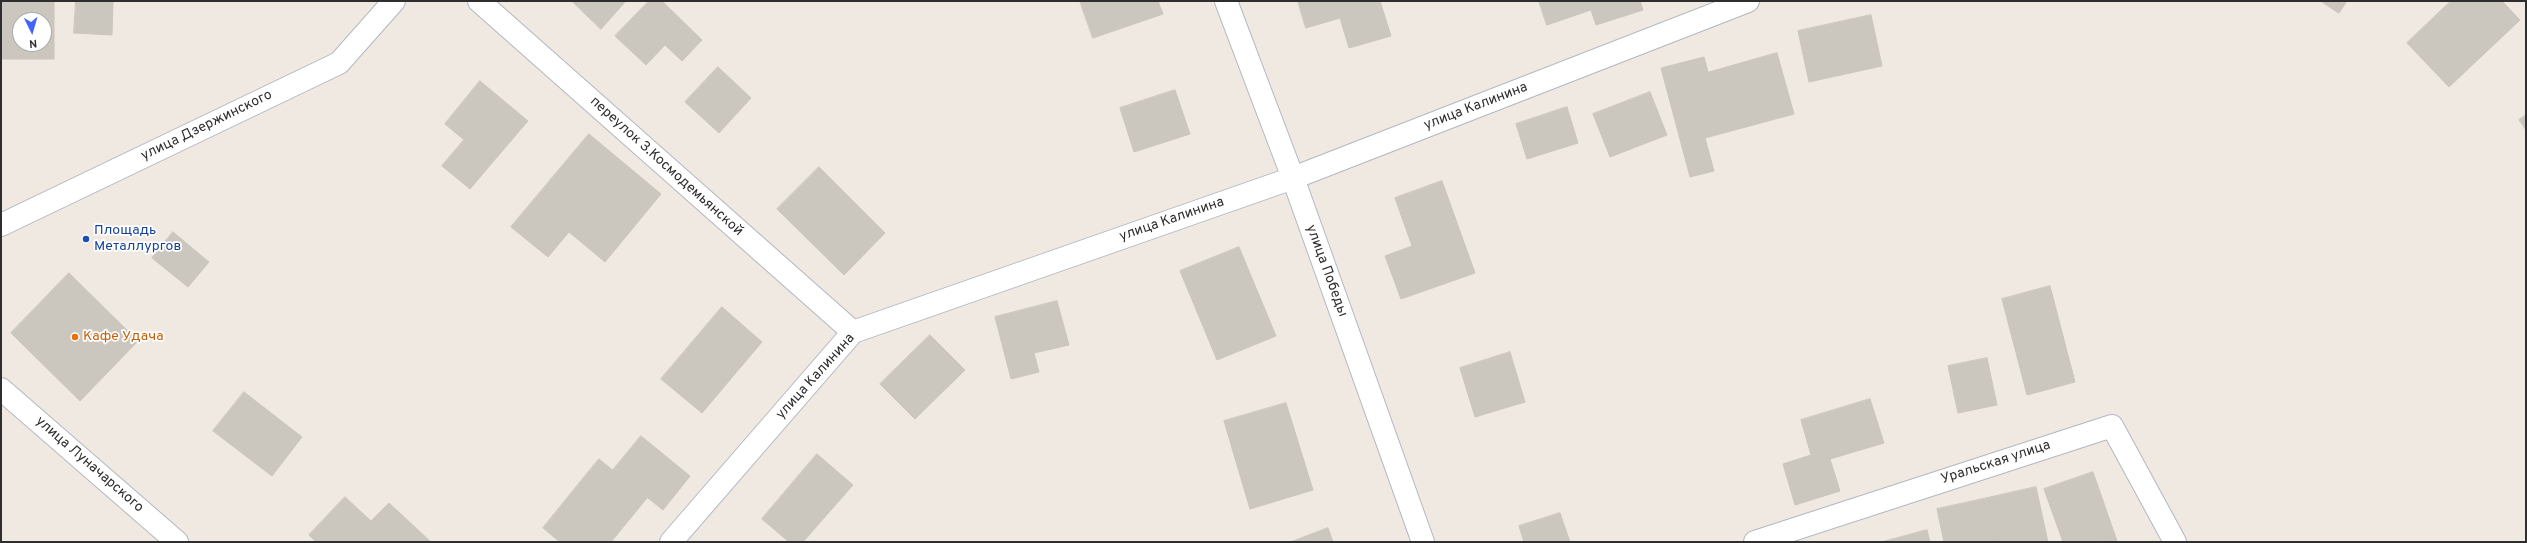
<!DOCTYPE html>
<meta charset="utf-8">
<style>
body{margin:0}
#map{position:relative;width:2527px;height:543px;overflow:hidden;background:#efe9e1;font-family:Overpass,sans-serif}
canvas{display:block}
.frame{position:absolute;inset:0;border:2px solid #2e2e2e;pointer-events:none}
.north{position:absolute;left:12px;top:12px;width:40px;height:40px;box-sizing:border-box;background:#fff;border:1px solid #ababab;border-radius:50%;rotate:175deg;font-size:11px;font-weight:700;line-height:16px;text-align:center;color:#2e2e2e}
.north::after{content:'';display:block;margin:auto;width:14px;height:18px;background:#4264fb;clip-path:polygon(50% 0,100% 100%,50% 72%,0 100%)}
</style>
<div id="map">
<canvas width="2527" height="543"></canvas>
<div class="frame"></div>
<div class="north">N</div>
</div>
<script>
const ctx = document.querySelector('canvas').getContext('2d');
ctx.lineJoin = 'round';
function paint(path, color) { ctx.fillStyle = color; ctx.fill(path, 'evenodd'); }
function trace(path, color, width, dash) { ctx.strokeStyle = color; ctx.lineWidth = width; ctx.lineCap = dash ? 'butt' : 'round'; ctx.setLineDash(dash || []); ctx.stroke(path); }
function label(font, color, halo, rows, align = 'center') {
  ctx.font = font + ' Overpass,sans-serif'; ctx.lineWidth = 3.5; ctx.setLineDash([]); ctx.textBaseline = 'middle'; ctx.strokeStyle = halo; ctx.fillStyle = color; for (const [text, x, y, turn = 0] of rows) {
    ctx.save(); ctx.translate(x, y); ctx.rotate((+turn || 0) * Math.PI / 180); ctx.textAlign = isNaN(turn) ? turn : align; if (halo) ctx.strokeText(text, 0, 0); ctx.fillText(text, 0, 0); ctx.restore();
  }
}
const building = new Path2D(`
 M1 1H54V59H1ZM20 20H44V44H20Z
 M76 1H113L112 35 74 33Z
 M572 1H626L601 29Z
 M649 1H662L702 40 682 61 665 45 646 65 615 36Z
 M1080 1H1158L1163 14 1093 38Z
 M1298 1H1380L1391 36 1349 48 1340 18 1306 28Z
 M1539 1H1640L1643 10 1596 25 1591 10 1547 25Z
 M2321 1H2347L2339 13Z
 M2451 1H2502L2520 20 2449 87 2407 43Z
 M1871 15 1882 66 1809 82 1798 31Z
 M1777 53 1794 114 1705 138 1714 171 1690 177 1661 68 1704 57 1708 72Z
 M718 67 751 98 719 133 685 102Z
 M480 81 528 121 492 163 445 124Z
 M1175 90 1190 134 1134 152 1120 108Z
 M1650 92 1667 135 1610 157 1593 114Z
 M1567 107 1578 143 1527 159 1516 124Z
 M2526 115V130L2519 120Z
 M589 134 661 194 605 262 569 232 548 257 511 227Z
 M464 140 492 163 470 189 442 166Z
 M819 167 885 233 844 275 777 209Z
 M1442 181 1475 273 1401 299 1385 256 1412 246 1395 198Z
 M173 232 209 262 188 287 152 258Z
 M1239 247 1276 336 1217 360 1180 271Z
 M69 273 138 341 80 401 11 333Z
 M2050 286 2075 382 2027 395 2002 299Z
 M1057 301 1069 345 1034 353 1039 372 1011 379 995 317Z
 M722 307 762 342 702 413 661 379Z
 M930 335 965 370 915 419 880 384Z
 M1510 352 1525 402 1475 417 1460 368Z
 M1987 358 1997 405 1958 413 1948 366Z
 M244 392 302 437 272 476 213 431Z
 M1870 399 1884 443 1830 459 1840 491 1795 505 1783 464 1811 455 1801 420Z
 M1286 403 1313 490 1250 509 1224 421Z
 M641 436 690 476 663 510 613 470Z
 M817 454 853 485 803 542H789L762 519Z
 M599 459 647 498 611 542H560L543 528Z
 M2093 472 2117 541 2063 542 2044 489Z
 M2036 487 2048 542H1993L1983 499Z
 M345 497 371 521 389 503 431 542H316L309 535Z
 M1983 499 1993 542H1944L1937 509Z
 M1560 513 1570 542H1524L1519 526Z
 M1328 528 1333 542H1291Z
 M1927 530 1930 542H1882Z`);
paint(building, '#cbc7bf');
trace(building, '#cbc5ba', 1);
const minor = new Path2D(`
 M479 1 853 332
 M1226 1 1293 178 1423 542
 M1 225 339 63 394 1
 M671 542 853 332 1293 178 1748 1
 M1755 542 2112 426 2175 542`);
const tertiary = new Path2D(`
 M1 389 177 542`);
trace(minor, '#b4b7c1', 24);
trace(tertiary, '#b4b7c1', 24);
trace(minor, '#fff', 22);
trace(tertiary, '#fff', 22);
for (const [x, y, r, color] of [
 [86,239,4,"#1a4fb4"],
 [75,337,4,"#e8710a"]
]) { const dot = new Path2D(); dot.arc(x, y, r, 0, 2 * Math.PI); ctx.fillStyle = color; ctx.fill(dot); trace(dot, '#fff', 1.5); }
label('14px', '#2e2e2e', '#fff', [
 ["улица Калинина",1476,107,-21],
 ["улица Дзержинского",207,126,-26],
 ["переулок З.Космодемьянской",666,167,42],
 ["улица Калинина",1172,220,-19],
 ["улица Победы",1326,271,70],
 ["улица Калинина",816,377,-48],
 ["Уральская улица",1996,463,-18],
 ["улица Луначарского",89,465,41]
]);
label('14px', '#164399', '#fff', [
 ["Площадь",94,231],
 ["Металлургов",94,247]
], 'left');
label('14px', '#c56008', '#fff', [
 ["Кафе Удача",83,337]
], 'left');
</script>
